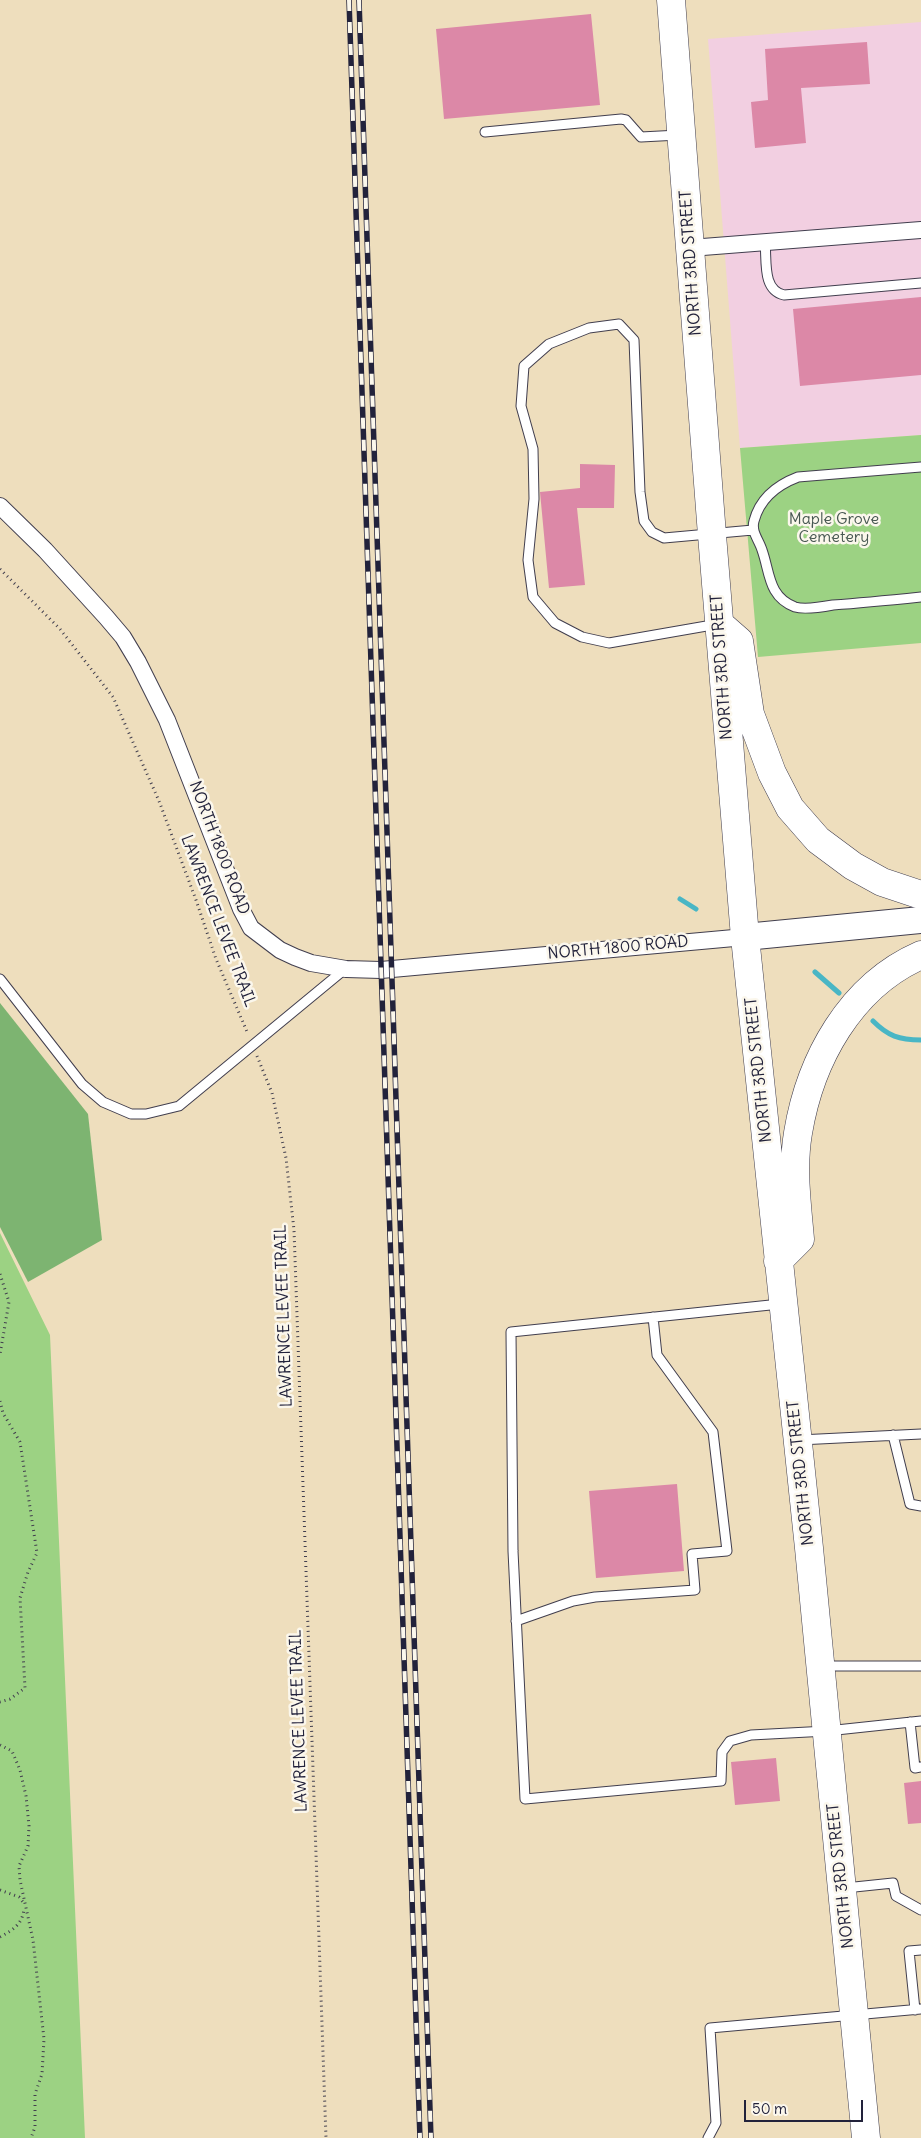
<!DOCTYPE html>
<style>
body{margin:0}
#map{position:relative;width:921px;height:2138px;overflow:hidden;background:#eedebd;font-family:Delius,sans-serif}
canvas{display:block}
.scale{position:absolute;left:744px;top:2100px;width:119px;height:22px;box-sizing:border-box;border:2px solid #22223b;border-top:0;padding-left:6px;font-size:15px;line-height:18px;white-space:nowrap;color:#22223b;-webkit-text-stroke:4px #fbf7ec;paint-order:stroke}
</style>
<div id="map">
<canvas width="921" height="2138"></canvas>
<div class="scale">50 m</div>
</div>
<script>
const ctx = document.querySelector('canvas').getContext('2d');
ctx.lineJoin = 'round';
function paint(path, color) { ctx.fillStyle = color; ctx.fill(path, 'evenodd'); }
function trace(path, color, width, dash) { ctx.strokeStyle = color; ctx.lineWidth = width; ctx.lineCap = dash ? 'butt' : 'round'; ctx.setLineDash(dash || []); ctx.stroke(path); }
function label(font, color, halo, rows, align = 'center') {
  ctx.font = font + ' Delius,sans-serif'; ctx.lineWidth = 5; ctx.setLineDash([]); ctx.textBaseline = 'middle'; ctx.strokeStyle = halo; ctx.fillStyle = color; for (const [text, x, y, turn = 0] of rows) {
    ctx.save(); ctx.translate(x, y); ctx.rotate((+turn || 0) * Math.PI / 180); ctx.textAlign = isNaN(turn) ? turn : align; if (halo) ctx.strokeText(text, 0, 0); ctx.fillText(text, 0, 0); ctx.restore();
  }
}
paint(new Path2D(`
 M921 22V435L740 448 708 39Z`), '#f2cfe1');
paint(new Path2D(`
 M921 435V643L758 657 740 448Z
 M0 1233 50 1335 85 2138H0Z`), '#9cd283');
paint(new Path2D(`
 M0 1003 88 1114 102 1240 28 1282 0 1227Z`), '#7db471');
trace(new Path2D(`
 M680 899 696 909
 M815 972 839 993
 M873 1021C888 1036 899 1040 921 1040`), '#49b6c5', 5);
paint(new Path2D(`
 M591 14 600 105 444 119 436 29Z
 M867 42 870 84 801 88 806 143 755 148 751 102 768 100 765 49Z
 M921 297V375L800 386 793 309Z
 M580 464 615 465 614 508H577L585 585 549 588 540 492 580 488Z
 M677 1484 684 1571 596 1578 589 1491Z
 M776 1758 780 1801 735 1805 731 1762Z
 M921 1781V1823L908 1824 904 1783Z`), '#dc88a7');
const lane = new Path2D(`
 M485 132 621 119 626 120 641 137 679 135
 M765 242C767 261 762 290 784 295L921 283
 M921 467 798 477C777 485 760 498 754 521 751 532 759 540 762 550 770 572 768 597 795 607 805 610 822 607 833 605 862 603 892 600 921 597
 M718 624 609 643 582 637 555 623 533 597 528 560 534 499 533 449 521 406 524 366 549 344 589 328 619 324 634 340 640 492 644 521 652 532 664 538 753 530
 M0 979 82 1084 103 1102 131 1114H146L179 1106 345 969
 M780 1304 511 1332 513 1551 525 1799 721 1781 722 1752 730 1741 751 1735 827 1731 921 1721
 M893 1435 910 1504 921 1506
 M799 1440 921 1434
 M516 1621 573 1601 595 1597 695 1590 692 1554 727 1551 713 1432 657 1355 653 1317
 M823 1666H921
 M910 1722 915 1768 921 1767
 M845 1888 893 1883 896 1896 921 1910
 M915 2010 909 1951 921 1950
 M708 2138 716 2123 710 2028 921 2009`);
const street = new Path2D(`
 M690 248 921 230
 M0 506 45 550 106 617 123 637 138 662 167 720 241 909 251 928 280 950 295 957 311 963 346 969 381 970 745 937`);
const primary = new Path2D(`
 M745 937 921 920`);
const highway = new Path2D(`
 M671 0 712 535 745 937 809 1548 866 2138
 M723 627 739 641 750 714 772 773 790 808 818 840 853 866 882 882 921 895
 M778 1261 800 1239C797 1204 792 1168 798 1133 810 1060 850 986 921 955`);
trace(lane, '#413e4e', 11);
trace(street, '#413e4e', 18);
trace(primary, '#413e4e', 28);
trace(highway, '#413e4e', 29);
trace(new Path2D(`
 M0 569 60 629 113 697 159 801 196 900 216 959 248 1034
 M257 1056 272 1093 286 1158 294 1230 326 2138
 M0 1274 9 1302 0 1354
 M0 1401 3 1413 20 1442 37 1553 28 1572 20 1598 25 1688 10 1699 0 1702
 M0 1745 12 1751 20 1770 26 1796 29 1826 28 1846 19 1866 20 1880 33 1940 44 2039 42 2074 35 2094V2127L31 2138
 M0 1890 19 1897 23 1902
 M0 1937C13 1930 23 1924 24 1908`), '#413e4e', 3, [1, 4]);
trace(lane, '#fff', 9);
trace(street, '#fff', 16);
trace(primary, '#fff', 26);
trace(highway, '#fff', 28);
const rail = new Path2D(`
 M349 0 420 2138
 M359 0 431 2138`);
trace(rail, '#22223b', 5.5);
trace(rail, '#fbf7ec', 4, [11]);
label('16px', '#22223b', '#fbf7ec', [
 ["NORTH 3RD STREET",691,263,-94],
 ["NORTH 3RD STREET",722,667,-94],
 ["NORTH 1800 ROAD",219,848,69],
 ["LAWRENCE LEVEE TRAIL",218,921,69],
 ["NORTH 1800 ROAD",618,948,-5],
 ["NORTH 3RD STREET",759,1070,-96],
 ["LAWRENCE LEVEE TRAIL",284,1316,-92],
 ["NORTH 3RD STREET",801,1473,-96],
 ["LAWRENCE LEVEE TRAIL",299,1721,-92],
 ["NORTH 3RD STREET",841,1876,-96]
]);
label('16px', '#475751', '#fbf7ec', [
 ["Maple Grove",834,519],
 ["Cemetery",834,537]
]);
</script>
